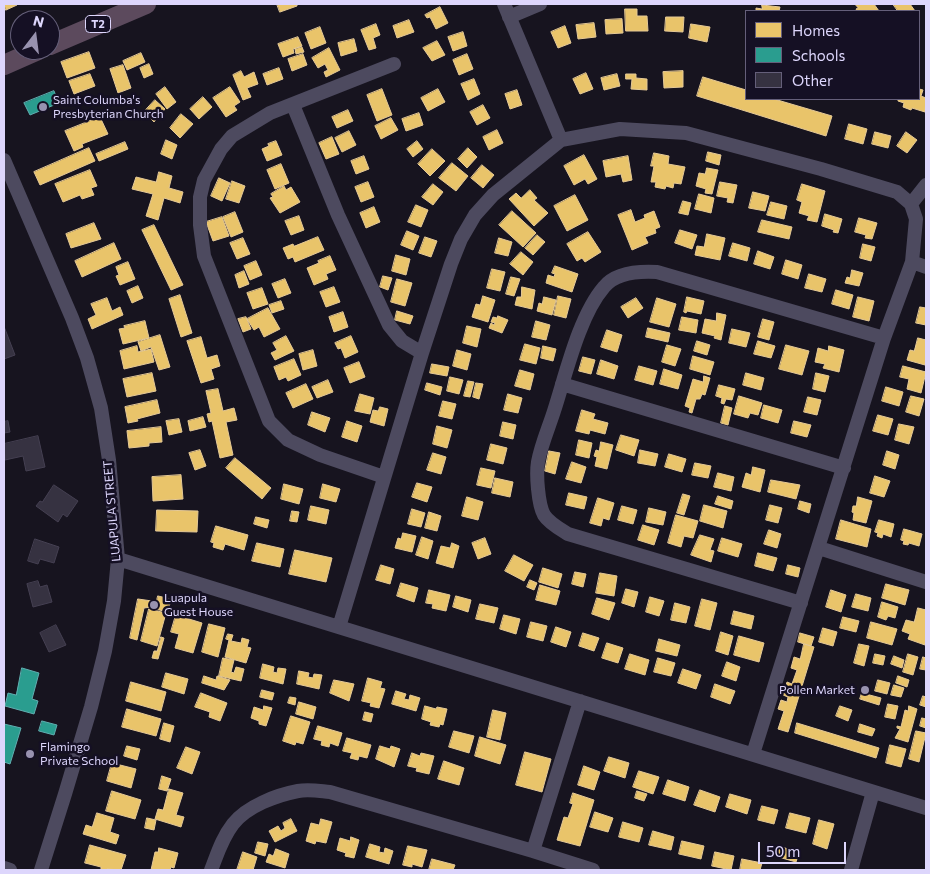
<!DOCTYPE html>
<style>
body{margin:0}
#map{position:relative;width:930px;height:874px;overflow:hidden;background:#17141f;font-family:Commissioner,sans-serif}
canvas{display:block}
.frame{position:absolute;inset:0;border:5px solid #ddd6fc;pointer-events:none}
.legend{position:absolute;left:745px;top:10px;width:175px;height:90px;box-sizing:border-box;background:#151024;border:1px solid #655f7a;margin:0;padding:6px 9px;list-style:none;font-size:15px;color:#ddd6fc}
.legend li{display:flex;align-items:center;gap:10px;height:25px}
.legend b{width:25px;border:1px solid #655f7a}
.north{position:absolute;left:10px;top:10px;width:50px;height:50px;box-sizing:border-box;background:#151024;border:1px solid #655f7a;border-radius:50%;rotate:15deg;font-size:14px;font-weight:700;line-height:20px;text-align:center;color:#ddd6fc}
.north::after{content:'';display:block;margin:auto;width:18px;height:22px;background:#9892af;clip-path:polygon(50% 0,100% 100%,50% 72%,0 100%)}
.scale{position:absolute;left:758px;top:842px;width:88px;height:22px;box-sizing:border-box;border:2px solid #ddd6fc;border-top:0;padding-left:6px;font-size:15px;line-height:18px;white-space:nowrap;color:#ddd6fc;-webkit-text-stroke:4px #151024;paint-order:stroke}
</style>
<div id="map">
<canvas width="930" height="874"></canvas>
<div class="frame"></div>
<ul class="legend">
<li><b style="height:14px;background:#e9c46a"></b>Homes</li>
<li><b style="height:14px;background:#2a9d8f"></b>Schools</li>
<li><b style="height:14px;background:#363241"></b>Other</li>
</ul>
<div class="north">N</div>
<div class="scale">50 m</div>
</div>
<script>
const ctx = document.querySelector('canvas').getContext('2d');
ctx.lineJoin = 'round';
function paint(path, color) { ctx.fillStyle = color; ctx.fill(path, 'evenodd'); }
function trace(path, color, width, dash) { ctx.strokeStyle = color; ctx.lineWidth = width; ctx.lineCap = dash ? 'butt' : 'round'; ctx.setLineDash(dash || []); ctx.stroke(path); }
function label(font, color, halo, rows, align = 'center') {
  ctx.font = font + ' Commissioner,sans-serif'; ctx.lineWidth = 5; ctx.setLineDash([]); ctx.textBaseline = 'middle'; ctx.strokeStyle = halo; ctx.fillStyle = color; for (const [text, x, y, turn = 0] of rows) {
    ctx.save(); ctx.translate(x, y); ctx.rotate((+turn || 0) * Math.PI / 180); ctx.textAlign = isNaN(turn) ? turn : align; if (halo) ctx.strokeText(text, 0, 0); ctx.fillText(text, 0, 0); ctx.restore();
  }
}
const homes = new Path2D(`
 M4 4H16L17 5 6 10Z
 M277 4H297V6L280 12Z
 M855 4H874L879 11H857L856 9 858 8Z
 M893 4H910L915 11H898Z
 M762 5 780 7 779 11H756V8L762 9Z
 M440 7 448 23 436 29 430 17 427 18 425 15Z
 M625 9H637V16H647L648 31H626Z
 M666 17H684L683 32 665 31Z
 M622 19 623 33 606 34 605 20Z
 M409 20 414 32 397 38 393 26Z
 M594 23 596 37 578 39 576 25Z
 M376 24 380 35 373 38 376 48 369 50 361 30Z
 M691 24 710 27 707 42 689 38Z
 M565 26 571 43 558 48 551 32Z
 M320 27 326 43 311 49 305 33Z
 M463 32 467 46 453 51 448 37Z
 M298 37 302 46 293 49 294 53 283 57 278 44Z
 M354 39 357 51 341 56 338 43Z
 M437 41 445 55 432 61 423 48Z
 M302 47 304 52 296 54 295 49Z
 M329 48 340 70 326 77 324 72 328 70 325 64 318 68 312 58Z
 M89 52 95 68 67 78 61 62Z
 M141 53 145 62 127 70 123 61Z
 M303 54 307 65 292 71 288 59Z
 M467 54 473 69 459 75 453 60Z
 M149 64 153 74 144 78 140 68Z
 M123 65 131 88 118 93 110 69Z
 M279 68 283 79 267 85 263 74Z
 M241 71 244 77 254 72 258 84 247 88 251 97 243 100 233 75Z
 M683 71V87L664 88 663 72Z
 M586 73 593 89 580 94 573 79Z
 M90 74 95 86 74 94 69 81Z
 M617 74 620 86 604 90 601 78Z
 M626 74H636V78L647 79V90L631 89 632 79H626Z
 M703 77 746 90V99H774L832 116 826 136 697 96Z
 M474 79 480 94 468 100 461 84Z
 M165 87 176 102 167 109 156 94Z
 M230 87 240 102 234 106 237 110 226 117 213 98Z
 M382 89 392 115 377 121 367 95Z
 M438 89 445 102 428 111 421 98Z
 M919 89 923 90 921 96 926 98 925 112 912 108 911 110 903 107 904 103 898 101V99H919Z
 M517 90 522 105 510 109 505 94Z
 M203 97 212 107 199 119 190 109Z
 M155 100 165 109 154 122 144 112Z
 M483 105 490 118 477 125 470 112Z
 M348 110 353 121 337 128 332 117Z
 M419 113 423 125 406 131 402 119Z
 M181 114 193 124 180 138 170 128Z
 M100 117 108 134 82 144 83 147 74 151 65 131Z
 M391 118 398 130 381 139 375 126Z
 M849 124 867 129 863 144 845 139Z
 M497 130 503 143 489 150 483 137Z
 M349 131 356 145 342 152 335 138Z
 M875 132 891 136 888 148 872 144Z
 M906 132 917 140 907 153 897 146Z
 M332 137 339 154 326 159 319 143Z
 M166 140 177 145 172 159 161 154Z
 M276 141 282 155 267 161 262 149 269 146 268 144Z
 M417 141 423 149 413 157 407 149Z
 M125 142 128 149 99 161 96 154Z
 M89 148 95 161 40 185 34 172Z
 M468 148 477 157 467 168 458 159Z
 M432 149 445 161 430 176 418 164Z
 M708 152 721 155 719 165 706 161Z
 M654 153 669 156 668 164 685 167 681 184 674 183 673 188 666 186 665 189 655 187 656 182H651L654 166H651Z
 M584 155 597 179 588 184 585 179 574 185 564 166Z
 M364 156 369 169 356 174 351 161Z
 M628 156 632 180 623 182 621 174 606 177 603 161Z
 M452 163 468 176 456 191 439 178Z
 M281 164 289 183 275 189 267 170Z
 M482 165 494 175 483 188 471 178Z
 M707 168 718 170 712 194 705 193 706 189 696 186 699 173 705 174Z
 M90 170 97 186 91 188 94 195 82 199 80 195 63 202 55 184Z
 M159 172 172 176 169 188 183 192 180 203 164 198 158 220 146 216 153 194 132 189 136 177 156 182Z
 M219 178 230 183 222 201 211 196Z
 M232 181 245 186 239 203 226 199Z
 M368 182 374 197 361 202 355 187Z
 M720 182 737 185 733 203 727 202 728 198 717 196Z
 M433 184 443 192 433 205 422 197Z
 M802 184 825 191 817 222 807 220 809 216 799 213 802 202 797 200Z
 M284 186 286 190 291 187 300 202 280 213 270 198 273 197 271 194Z
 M530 190 537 198 534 200 548 213 534 226 509 199 516 193 521 198Z
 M753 192 769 196 765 211 749 208Z
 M699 194 714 198 711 213 695 209Z
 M575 195 588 220 567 231 554 206Z
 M683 201 691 203 688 215 679 213Z
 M771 202 787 206 784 219 767 215Z
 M416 205 428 210 421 227 408 222Z
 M374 207 380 222 366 228 360 213Z
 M631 210 635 222 645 218 644 215 654 211 660 227 655 229 656 233 645 237 648 243 632 250 618 215Z
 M512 211 536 233 523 247 499 225Z
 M235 212 243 232 231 237 223 217Z
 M825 214 842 219 838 233 833 232 834 230 822 226Z
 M299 216 304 230 291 235 285 221Z
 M222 217 229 236 213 241 206 222Z
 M859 218 877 223 872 239 865 238 866 235 855 232Z
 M762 220 792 227 789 239 758 232Z
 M94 223 101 239 71 248 66 234Z
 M154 225 183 285 171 290 142 230Z
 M680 230 697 235 692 249 675 243Z
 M407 231 419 236 413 250 401 245Z
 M588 232 601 252 585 262 582 258 577 261 567 244Z
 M707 234 725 238 720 260 695 255 697 246 704 247Z
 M537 235 545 242 533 255 525 248Z
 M318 237 324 250 295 262 293 257 288 259 283 248 293 244 294 246Z
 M425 237 437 241 431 257 419 253Z
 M243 238 250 254 237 259 230 243Z
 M499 238 512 242 508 256 495 253Z
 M114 243 121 259 82 277 75 261Z
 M733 243 750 248 747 261 729 256Z
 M863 244 875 247 871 261 860 258Z
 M758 251 774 257 770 269 754 264Z
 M521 252 533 262 523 275 510 264Z
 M396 255 410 259 406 275 392 271Z
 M330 256 336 270 326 274 328 279 314 285 307 268 319 263 318 261Z
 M786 260 802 265 798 279 782 274Z
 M256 261 262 275 250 280 244 266Z
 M128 262 135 279 120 285 116 276 119 275 116 267Z
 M555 266 578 274 572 292 546 283 548 275 554 277 555 274 552 273Z
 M492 269 505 272 500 291 487 288Z
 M852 270 863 273 859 286 845 283 847 277 850 278Z
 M244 271 249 284 239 288 235 275Z
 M809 274 826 279 822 292 805 288Z
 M383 276 392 278 388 290 380 287Z
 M511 277 520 279 514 296 506 294Z
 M285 279 291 293 278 298 272 284Z
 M397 279 412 283 405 306 391 302Z
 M138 286 143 298 132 303 127 291Z
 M334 287 340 302 326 307 320 292Z
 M522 287 535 290 532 309 515 305 517 297H521Z
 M262 288 268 304 253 309 247 293Z
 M836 290 853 295 849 309 832 304Z
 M180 295 192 333 181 337 169 299Z
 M483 296 495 300 488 322 472 317 476 304 480 305Z
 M558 296 571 299 566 318 554 315Z
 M544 297 556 300 552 315 537 311 539 303 542 304Z
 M687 297 704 301 701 314 687 311 686 313 684 312Z
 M858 297 874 301 869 321 853 317Z
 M107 298 112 311 120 307 123 315 92 329 88 319 96 315 91 304Z
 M636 298 643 308 628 318 621 307Z
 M657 298 676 304 669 327 650 322Z
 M281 301 284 309 272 313 269 305Z
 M920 307 926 308V325L916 323Z
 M268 308 280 329 264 337 259 327 254 330 247 319Z
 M397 311 413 316 410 324 395 320Z
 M343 312 348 327 334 332 329 317Z
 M717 313 726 315 721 340 714 338 715 336 702 333 705 319 716 321Z
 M498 316 508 320 502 333 489 328 491 323 494 325 495 323 491 322 493 317 497 318Z
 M246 317 251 329 243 332 238 319Z
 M682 317 698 320 696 333 679 330Z
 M763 319 774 322 769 340 758 337Z
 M145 321 149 338 123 344 119 329 125 328 124 326Z
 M536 321 550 325 546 340 532 337Z
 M467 326 481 329 477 347 463 343Z
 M648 328 670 333 668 342 646 337Z
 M732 329 750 333 746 347 729 343Z
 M607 330 622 335 617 352 601 347Z
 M160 335 170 367 159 370 151 347 141 351 138 342Z
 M286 336 294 351 275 360 271 353 277 350 273 343Z
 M351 336 358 352 345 358 341 348 338 349 335 343Z
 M201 337 207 358 217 355 220 366 211 369 214 379 201 383 187 341Z
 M918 338 926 340V359L925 365 907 360 910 350 914 351Z
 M697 341 710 345 707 355 694 351Z
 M758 341 775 346 771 358 754 354Z
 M525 344 540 348 536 364 520 360Z
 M667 345 681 349 675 366 662 362Z
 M786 345 809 351 802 375 779 369Z
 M137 346 138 352 151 349 154 362 124 369 120 351Z
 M543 346 556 349 553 361 541 358Z
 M829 346 844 350 839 372 823 368 825 364 815 362 818 348 828 351Z
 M313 350 317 366 303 370 299 354Z
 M457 350 471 354 467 370 453 366Z
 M693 356 714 362 710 375 690 369Z
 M583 357 595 360 591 374 579 371Z
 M294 359 301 375 288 381 286 377 279 380 274 367Z
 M601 360 618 366 614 379 597 374Z
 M359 362 365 377 350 383 344 368Z
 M432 364 449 367 447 376 430 373Z
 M639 366 657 371 653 385 635 380Z
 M903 366 926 372 921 393 907 389 909 379 900 377Z
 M664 369 682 375 678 389 660 384Z
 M520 370 534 374 530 390 515 386Z
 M152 373 156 391 127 397 123 379Z
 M746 373 764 378 761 390 743 385Z
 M816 373 829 376 825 392 813 389Z
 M704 376 710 378 705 395 702 394 700 399H696L692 413 689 412 690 408 685 406 693 379 703 382Z
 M450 377 463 380 459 394 447 391Z
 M328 380 333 392 317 398 312 387Z
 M468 381 474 382 470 397 464 396Z
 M427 383 442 387 440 395 425 390Z
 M476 383 483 384 479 399 473 397Z
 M306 384 313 399 293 408 286 393Z
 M719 385 735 389 732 400 726 399 724 404 721 403 722 398 716 396Z
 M886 387 903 392 899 406 882 401Z
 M218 389 223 411 234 408 237 420 226 422 233 455 220 458 212 421 209 422 207 414 211 413 206 391Z
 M360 394 374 398 370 414 355 411Z
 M508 394 522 398 518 413 504 410Z
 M739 396 762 403 758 415 750 413 748 418 734 414Z
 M911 396 924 399 919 416 906 412Z
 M808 397 821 400 817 415 804 412Z
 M157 400 160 413 137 419 138 421 128 423 125 407Z
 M443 401 456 404 452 419 439 416Z
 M764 405 782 410 778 423 761 418Z
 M725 406 732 408 728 425 721 423Z
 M380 407 388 409 384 426 370 422 373 410 378 411Z
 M582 410 595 414 593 419 608 423 605 434 590 430 589 434 576 431Z
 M312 412 330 418 325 432 308 425Z
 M878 415 893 419 888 435 873 431Z
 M203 417 206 427 190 431 188 421Z
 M179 419 182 432 169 435 166 421Z
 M347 421 362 426 357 442 342 437Z
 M794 421 811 425 807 437 791 433Z
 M503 422 516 425 513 439 500 436Z
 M899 424 914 427 909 444 895 440Z
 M437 426 452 430 447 448 433 444Z
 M161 427 162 442 149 443V446L129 448 127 431Z
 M621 435 639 440 634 456 616 450Z
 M579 440 592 443 589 458 576 455Z
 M601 442 613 445 607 469 595 466 597 457 594 456 596 450 599 451Z
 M491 444 507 448 503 464 487 460Z
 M200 450 206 466 195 470 189 453Z
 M640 450 658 454 655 466 638 463Z
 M549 451 560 453 555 474 545 471Z
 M887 451 899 455 895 469 883 465Z
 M433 453 446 457 441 474 427 470Z
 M669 454 686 459 682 472 665 467Z
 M235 458 271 488 262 499 226 468Z
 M572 462 586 467 581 483 566 479Z
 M695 463 711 466 708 478 692 475Z
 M753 467 765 470 760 492 742 487 746 473 751 475Z
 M481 468 495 471 491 488 477 485Z
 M718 473 734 477 731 491 714 487Z
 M181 475 183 499 153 501 152 477Z
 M875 476 890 481 884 497 870 493Z
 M495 478 513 482 510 497 492 493Z
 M771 480 800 485 796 499 768 492Z
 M417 483 432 487 427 502 412 497Z
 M284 484 303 489 299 504 281 499Z
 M323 484 340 489 336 502 320 498Z
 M569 493 587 497 584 509 566 505Z
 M683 494 690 496 684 515 677 513Z
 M718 496 733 501 731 509 715 504Z
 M467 497 483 502 478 520 462 516Z
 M858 497 872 501 866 523 853 520 854 513 852 512 853 506H856Z
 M598 498 614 503 609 520 603 518 601 526 590 523Z
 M800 501 811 504 809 513 798 509Z
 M704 505 727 511 723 528 700 521Z
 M770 505 782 508 778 523 766 520Z
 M311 506 329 510 326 524 308 520Z
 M622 506 637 510 633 524 618 520Z
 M649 508 666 512 663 525 646 522Z
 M412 509 425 513 421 527 408 524Z
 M157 510 198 511 197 532 156 531Z
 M292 511 299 512 297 522 290 521Z
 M429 512 441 516 437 531 425 528Z
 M676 515 698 521 693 538 684 536 681 547 668 543Z
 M256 517 269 520 267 528 254 524Z
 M841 520 871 529 867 547 836 539Z
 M879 520 894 524 891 537 883 534 882 538 877 536 878 533 875 532Z
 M643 525 659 530 654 545 638 540Z
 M216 526 248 535 244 550 225 544 223 550 213 547 214 543 211 542Z
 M904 529 922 534 919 546 909 543 908 545 903 544 904 541 901 540Z
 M769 530 781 534 777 548 764 544Z
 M403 533 416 536 412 552 395 548 398 538 401 539Z
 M700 535 714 539 710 550 714 551 711 562 691 555Z
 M422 537 433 541 428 559 416 555Z
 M485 538 491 554 478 559 472 543Z
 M722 538 742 544 738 557 718 551Z
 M257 543 284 549 280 567 252 561Z
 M452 543 459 546 453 568 436 563 441 546 450 548Z
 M295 550 332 558 326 582 289 574Z
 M758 553 777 558 773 571 755 566Z
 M514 555 533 565 524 581 505 571Z
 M381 565 394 569 390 584 376 580Z
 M788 565 800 568 798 577 786 574Z
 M543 568 562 574 558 588 539 582Z
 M575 572 586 574 583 587 572 584Z
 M600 573 617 576 614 596 596 593Z
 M530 580 537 583 534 590 527 587Z
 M401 583 418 588 414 602 397 596Z
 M886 584 909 590 905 605 882 598Z
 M540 585 560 591 556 605 536 600Z
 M626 589 638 592 634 607 622 603Z
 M429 590 450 595 446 611 432 608 433 604 426 603Z
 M831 590 846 595 841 612 826 607Z
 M856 594 871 598 868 611 852 607Z
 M158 596 171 599 168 612 155 609Z
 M456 596 471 600 468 612 453 607Z
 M650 597 664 601 659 616 646 612Z
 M597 598 615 603 609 620 592 614Z
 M138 599 152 601V607L144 608 137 640 130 638Z
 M702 599 717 603 710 630 695 626Z
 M882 602 898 607 895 618 888 616 886 620 878 617Z
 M675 603 690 607 686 623 671 620Z
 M480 604 498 608 494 623 476 619Z
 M918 608 926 610V639L925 645 908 639 910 634 902 631 906 620 914 622Z
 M149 609 166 613 157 646 141 641Z
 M734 611 754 616 751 629 731 624Z
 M176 615 202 623 193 653 175 648 179 634 171 632Z
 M504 615 520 619 516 634 500 629Z
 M843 617 859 621 856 632 840 628Z
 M531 622 547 626 543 641 527 637Z
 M871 622 897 629 892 645 867 638Z
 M209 624 225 628 218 657 202 652Z
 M556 627 571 632 566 647 551 642Z
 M823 628 837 632 833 646 819 642Z
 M721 632 733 636 728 655 716 651Z
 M583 633 599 638 594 651 579 646Z
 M800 633 814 637 811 646 798 642Z
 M228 634 233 635 231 641 241 643 242 638 249 640 247 647 251 648 246 663 225 657 229 640 226 639Z
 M739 636 764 643 759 662 734 655Z
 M161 637 164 638 158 659 152 658 154 651H157Z
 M659 639 680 645 677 656 656 651Z
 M607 643 623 648 618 663 602 658Z
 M804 644 814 647 788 732 778 729 784 711 778 709 781 700 787 702 788 697 783 695 787 682 792 684 797 670 791 668 794 657 800 659Z
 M859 644 869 646 864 666 854 663Z
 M630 654 649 660 645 675 625 669Z
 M875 654 885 656 883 665 873 663Z
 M908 654 918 657 913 675 903 672Z
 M894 656 904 660 902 668 891 664Z
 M923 657 926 658V670L920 669Z
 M223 658 234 660 231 672 234 673 236 667 244 669 241 681 219 676Z
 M658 658 675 663 671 676 654 672Z
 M727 662 740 667 736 681 722 676Z
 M263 664 274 667 273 672 277 673 278 668 286 669 283 684 260 678Z
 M683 669 701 675 696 689 678 683Z
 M299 671 309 673 308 677 313 678 314 674 322 675 319 689 297 684Z
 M166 673 188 679 184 694 162 687Z
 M204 676 216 680 217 676 230 680 224 690 202 683Z
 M898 676 909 680 907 687 896 683Z
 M368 678 382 682 380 688 385 689 379 708 370 706 371 703 362 701Z
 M334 680 354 684 349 701 330 693Z
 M878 680 890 683 887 694 875 691Z
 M131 682 166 692 161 711 126 701Z
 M715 684 735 691 730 704 711 697Z
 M894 685 904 688 901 697 891 695Z
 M262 690 274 693 272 700 260 697Z
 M396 691 406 694 404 699 409 700 410 695 420 698 416 711 392 704Z
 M201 693 227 703 220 721 209 717 210 712 195 707Z
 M862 693 881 698 879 705 860 699Z
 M923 696 926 697V707L920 705Z
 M290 697 296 698 295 705 288 703Z
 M299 702 316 707 313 719 296 714Z
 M888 704 898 706 895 719 885 717Z
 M264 706 272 708 266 726 259 724V721L251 718 254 707 263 710Z
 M425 706 436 709 437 707 447 709 443 725 440 724 439 727 430 725 431 722 422 719Z
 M840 706 852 710 848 721 836 716Z
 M909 706 917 709 908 742 895 738 900 729 897 728V726L901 727 905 710 908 711Z
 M127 709 161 719 156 736 122 727Z
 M493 710 506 713 500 740 487 737Z
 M365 712 373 714 371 722 363 720Z
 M291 716 310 722 303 744 296 742 295 745 283 741Z
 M922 718 926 719V728L920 726Z
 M164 723 174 726 170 742 160 739Z
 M797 723 879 748 876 758 795 733Z
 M860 724 875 729 872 736 858 732Z
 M318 726 342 733 338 746 330 743 329 747 321 745 322 741 314 739Z
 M454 731 474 736 469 753 449 747Z
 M916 731 926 733 919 762 909 759Z
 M480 737 506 745 500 764 475 756Z
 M347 738 371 745 367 758 359 756 358 760 350 758 352 753 343 751Z
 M890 745 906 749 901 767 886 763Z
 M127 746 140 749 137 760 124 756Z
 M380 746 390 749 391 746 400 749 394 767 376 759Z
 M186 747 200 752 192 774 177 768Z
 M525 752 551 759 542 792 516 785Z
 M412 753 420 756 421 753 434 756 429 774 416 771 417 768 408 766Z
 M609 757 629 763 625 778 604 771Z
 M444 761 464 768 459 785 438 779Z
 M112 763 136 769 131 788 107 781Z
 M584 766 600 772 594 790 578 785Z
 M639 771 659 777 653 794 633 787Z
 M162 776 171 779 167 791 159 789Z
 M668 780 689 787 685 801 663 794Z
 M169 789 183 793 176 815 184 817 181 827 155 819 158 809 163 810Z
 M700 790 720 797 715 812 694 805Z
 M112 791 141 800 135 819 106 811Z
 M637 791 647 794 644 801 635 798Z
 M573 793 594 800 580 846 557 840 564 817 568 818 573 804 570 803Z
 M730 794 751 800 747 814 726 807Z
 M762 806 778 810 774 824 758 820Z
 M595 812 613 818 608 832 590 827Z
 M97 813 114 818 110 832 119 835 116 844 83 834 86 825 92 827Z
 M790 813 810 818 806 833 786 828Z
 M147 818 156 820 154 830 145 828Z
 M291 819 297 831 275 842 269 831 278 826 281 831 285 828 283 823Z
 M321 819 332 822 326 843 316 841 315 844 306 841 311 823 319 825Z
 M819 820 834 824 827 849 813 844Z
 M623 822 643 828 639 842 619 837Z
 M653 831 674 837 671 850 649 845Z
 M351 837 359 840 354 858 345 856 346 853 337 850 340 838 350 841Z
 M682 841 704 846 701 859 679 854Z
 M258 842 268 844 265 856 255 853Z
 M370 844 380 847 379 852 384 853 385 848 393 851 389 864 366 857Z
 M90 845 126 855 121 870 107 869V870H101V867L85 863Z
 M408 846 427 850 422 867 412 864V867L403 865Z
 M778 846 799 852 796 862 775 856Z
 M159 848 178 853 174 868 171 867 170 870H151L155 852H158Z
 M276 849 289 854 285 868 266 862 269 854 273 856Z
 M243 852 257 857 253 870H237Z
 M715 852 734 856 731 870 712 866Z
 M432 859 455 865 453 870H429Z
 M742 859 762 863 760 870H740Z`);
paint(homes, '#e9c46a');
trace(homes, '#e5c996', 1);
const schools = new Path2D(`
 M54 91 59 103 30 115 24 103Z
 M22 668 39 673 32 699 38 701 34 714 5 706 8 693 16 695Z
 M42 721 57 725 54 735 39 731Z
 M4 724 21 728 10 764 4 762Z`);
paint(schools, '#2a9d8f');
trace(schools, '#60aeb0', 1);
const building = new Path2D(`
 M5 329 15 355 4 359V330Z
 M8 421 10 432 4 433V422Z
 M38 436 45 467 26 471 23 456 5 460 4 444Z
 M54 485 78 501 67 517 63 514 58 522 36 506 40 501 42 502Z
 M35 539 59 547 54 563 40 559 38 564 28 561Z
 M38 581 40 587 47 585 52 602 33 607 27 584Z
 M56 625 66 645 49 652 40 633Z`);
paint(building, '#363241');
trace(building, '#454052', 1);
trace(new Path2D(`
 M504 4 561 140
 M509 17 540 4
 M293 105 338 215 389 325 402 341 422 353
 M4 160 72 318 87 358 101 408 109 460 118 559 114 601 105 651 91 707 65 794 41 870
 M911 204 926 185
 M912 262 926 267
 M562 384 844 468
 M384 477 320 455 288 440 269 421 204 256 200 225V197L204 180 221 149 232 136 270 113 394 64
 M819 548 926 582
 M118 559 926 808
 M801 603 568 534C560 529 549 523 544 515 538 504 536 474 538 462 541 445 549 427 554 411 566 374 579 316 604 287 616 272 639 271 657 272L884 338
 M339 627 422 353 451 264 461 239 475 215 493 195 561 140 620 129 686 133 821 169 897 192 911 204 916 219 912 262 884 338 753 754
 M533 851 580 701
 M4 868 10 870
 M211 870C217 855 222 838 233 824 247 806 277 795 298 791 309 789 319 791 330 792L533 851 593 870
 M851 870 873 792`), '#4d4a5f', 14);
trace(new Path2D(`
 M50 45 146 4
 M4 65 38 50`), '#5c4a5d', 20);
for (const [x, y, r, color] of [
 [43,107,5,"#9892af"],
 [154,605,5,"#9892af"],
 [865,690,5,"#9892af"],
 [30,754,5,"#9892af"]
]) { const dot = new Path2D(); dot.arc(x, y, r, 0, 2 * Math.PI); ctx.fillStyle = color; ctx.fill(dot); trace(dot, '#151024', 2); }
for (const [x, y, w] of [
 [98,24,25]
]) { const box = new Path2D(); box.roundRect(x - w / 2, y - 8.5, w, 17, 4); ctx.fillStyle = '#151024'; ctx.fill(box); trace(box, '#ddd6fc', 1); }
label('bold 11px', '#ddd6fc', null, [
 ["T2",98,24]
]);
label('12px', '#ddd6fc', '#151024', [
 ["Saint Columba's",53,100],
 ["Presbyterian Church",53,114],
 ["Luapula",164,598],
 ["Guest House",164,612],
 ["Pollen Market",855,690,"right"],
 ["Flamingo",40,747],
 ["Private School",40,761]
], 'left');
label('12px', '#ddd6fc', '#151024', [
 ["LUAPULA STREET",112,511,-95]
]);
</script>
